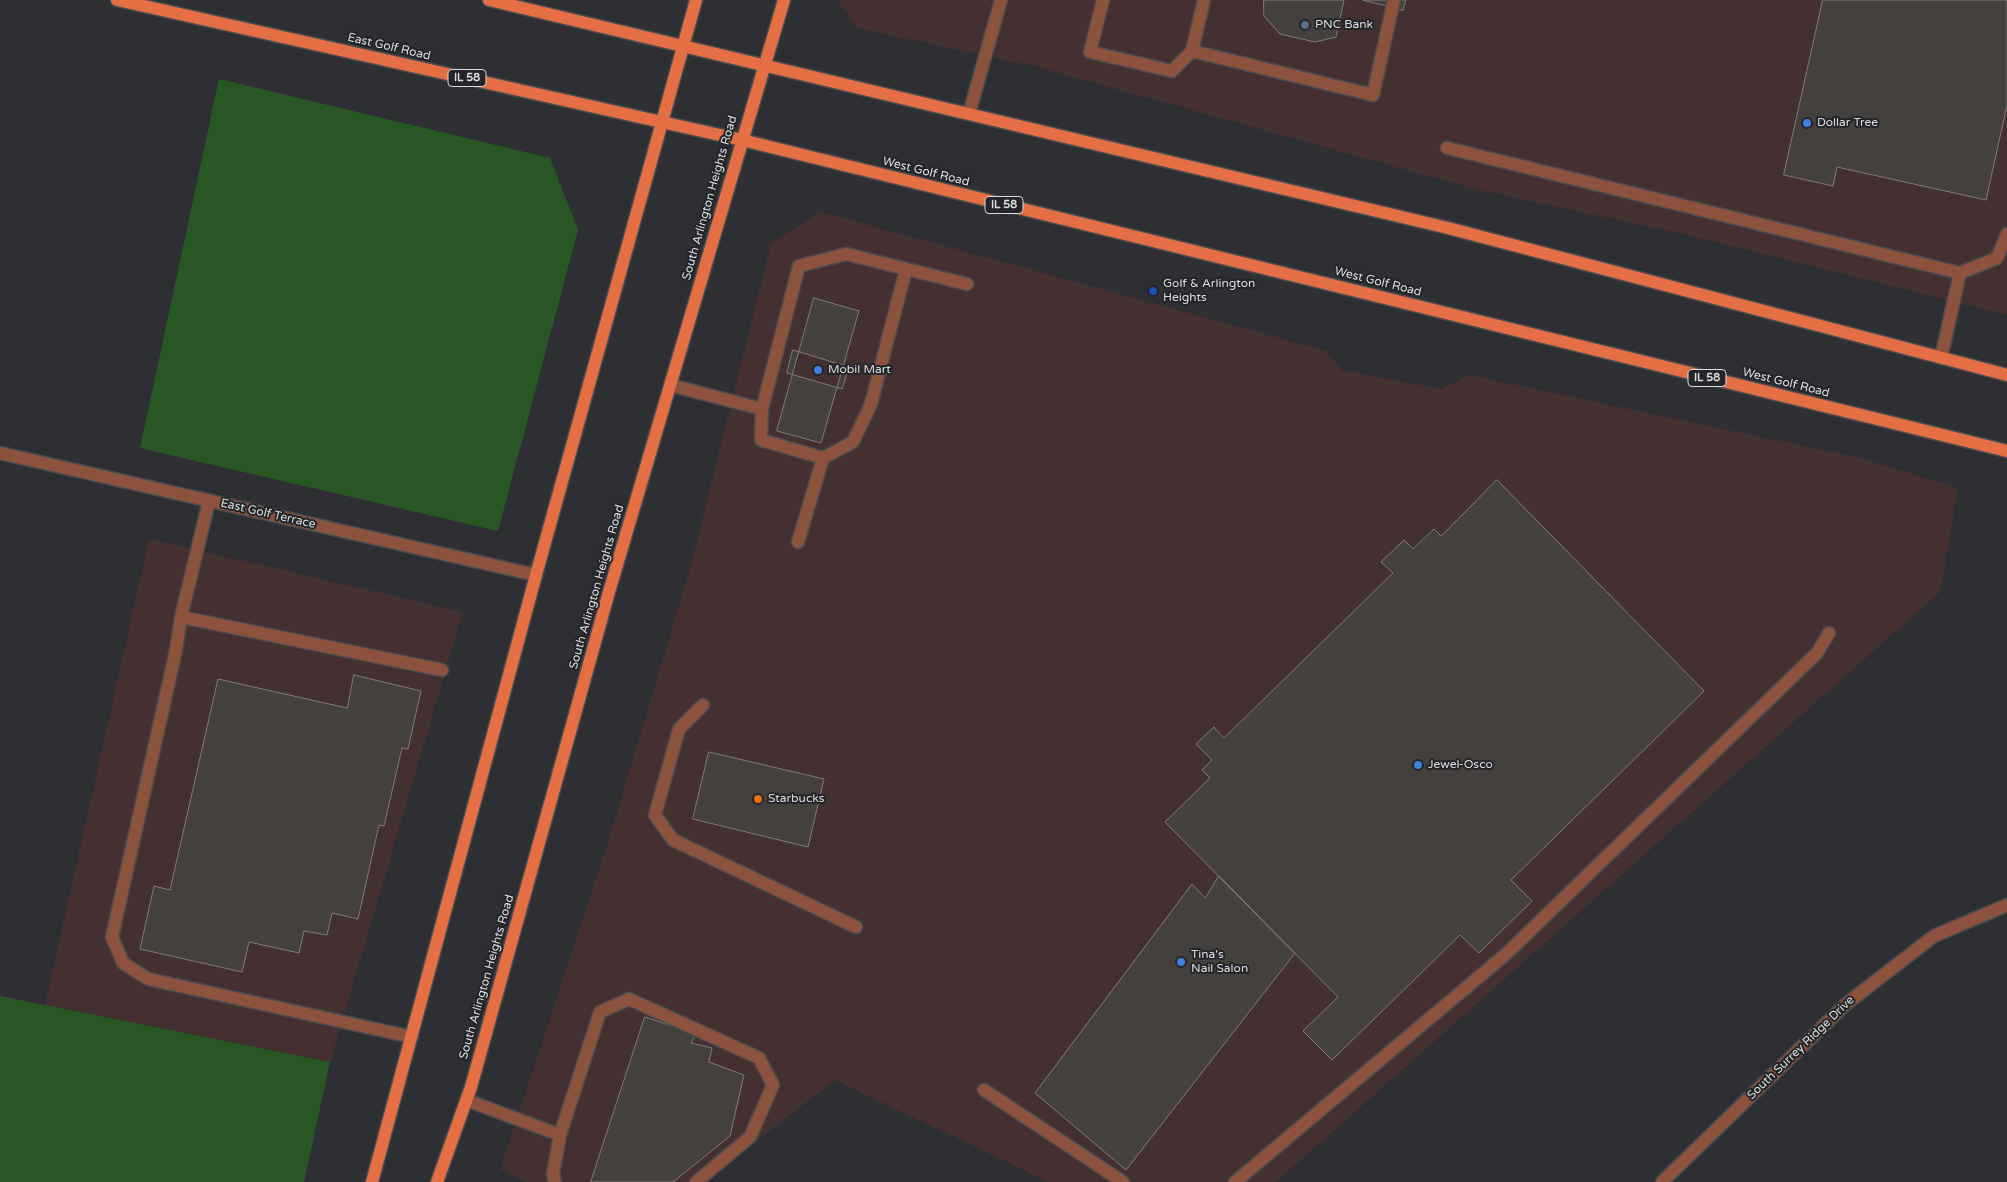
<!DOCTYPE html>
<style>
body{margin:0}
canvas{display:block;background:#2d2f32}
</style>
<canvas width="2007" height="1182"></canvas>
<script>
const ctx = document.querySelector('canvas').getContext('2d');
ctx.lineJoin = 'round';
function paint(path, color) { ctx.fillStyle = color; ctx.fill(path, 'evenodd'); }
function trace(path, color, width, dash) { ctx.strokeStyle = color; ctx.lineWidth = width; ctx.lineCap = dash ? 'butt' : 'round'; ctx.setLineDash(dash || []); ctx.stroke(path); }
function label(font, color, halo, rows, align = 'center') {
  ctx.font = font + ' "Varela Round",sans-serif'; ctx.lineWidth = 4; ctx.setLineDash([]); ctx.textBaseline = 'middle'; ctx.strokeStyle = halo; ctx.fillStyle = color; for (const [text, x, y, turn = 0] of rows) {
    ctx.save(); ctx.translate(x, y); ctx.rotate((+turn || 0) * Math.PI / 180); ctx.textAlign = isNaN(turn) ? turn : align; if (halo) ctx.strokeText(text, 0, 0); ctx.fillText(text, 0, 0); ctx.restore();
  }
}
paint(new Path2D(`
 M837 0H2007V315L1678 233 1479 190 1034 66 857 28Z
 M821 212 1327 351 1341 370 1441 389 1469 375 1860 458 1958 488 1940 592 1276 1182H1049L835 1080 704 1182H526L500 1169 605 852 691 565 771 243Z
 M149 539 463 612 330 1062 45 1005Z`), '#453031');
paint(new Path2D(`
 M219 79 550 158 578 230 498 531 140 448Z
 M0 996 330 1062 304 1182H0Z`), '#295625');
const building = new Path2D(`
 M1264 0H1344L1336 37 1315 42 1280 34 1264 16Z
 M1363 0H1406L1403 10Z
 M1823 0H2007V105L1986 200 1837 167 1833 186 1784 175Z
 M814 298 859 311 821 443 777 431Z
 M793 350 849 367 842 389 787 373Z
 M1497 480 1704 691 1511 880 1532 901 1479 953 1460 935 1332 1060 1303 1031 1338 997 1165 822 1210 778 1202 770 1212 760 1196 744 1214 727 1224 738 1393 573 1381 562 1404 540 1413 549 1434 529 1441 536Z
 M354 675 421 691 408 749 402 748 384 826 379 825 358 919 332 913 327 935 304 931 299 953 249 942 242 972 140 949 154 886 170 890 218 679 347 708Z
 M709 752 824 779 808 847 693 819Z
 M1219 876 1295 953 1126 1170 1035 1093 1192 884 1205 898Z
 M645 1017 696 1034 691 1043 712 1048 709 1062 744 1075 730 1136 673 1182H591Z`);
paint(building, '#43403d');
trace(building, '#7f7b79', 1);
const minor = new Path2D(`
 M1103 0 1090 52 1172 71 1192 51 1204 0
 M1192 51 1373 95 1394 0
 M969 114 1001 0
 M1447 148 1960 273 1941 358
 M1960 273 1997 258 2007 234
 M670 385 762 409 799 266 846 254 967 284
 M762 409 761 440 823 458 798 542
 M0 453 536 575
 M823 458 853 442 871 404 906 269
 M181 617 209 501
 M703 705 679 729 655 815 673 840 856 927
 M412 1037 148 979 123 963 112 937 176 650 181 617 442 670
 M984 1090 1123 1182
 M466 1100 560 1135 600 1012 629 999 759 1058 773 1085 750 1137 696 1182
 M555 1182 553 1174 560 1135
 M1235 1182 1505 955 1817 653 1829 633
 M1662 1182 1846 1004 1934 936 2007 905`);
const major = new Path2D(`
 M117 0 742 140 2007 451
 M489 0 1448 228 2007 375
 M372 1182 536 575 696 0
 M437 1182 471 1087 609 592 784 0`);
trace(minor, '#494b4e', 15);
trace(major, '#494b4e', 15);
trace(minor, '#8c523e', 12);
trace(major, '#e56f45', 12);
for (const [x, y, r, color] of [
 [1305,25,5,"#5c6f8a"],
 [1807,123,5,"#3f7fe0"],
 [1153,291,5,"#1a4fb4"],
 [818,370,5,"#3f7fe0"],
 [1418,765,5,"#3f7fe0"],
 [758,799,5,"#e8710a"],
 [1181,962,5,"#3f7fe0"]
]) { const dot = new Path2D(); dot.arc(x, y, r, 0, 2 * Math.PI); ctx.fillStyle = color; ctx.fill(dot); trace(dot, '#232528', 2); }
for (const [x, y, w] of [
 [467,78,38],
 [1004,205,38],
 [1707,378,38]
]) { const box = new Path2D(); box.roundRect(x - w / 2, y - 8.5, w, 17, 4); ctx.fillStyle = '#232528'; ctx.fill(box); trace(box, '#dbdddf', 1); }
label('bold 11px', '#dbdddf', null, [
 ["IL 58",467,78],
 ["IL 58",1004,205],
 ["IL 58",1707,378]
]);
label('12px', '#dbdddf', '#232528', [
 ["PNC Bank",1315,25],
 ["Dollar Tree",1817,123],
 ["Golf & Arlington",1163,284],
 ["Heights",1163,298],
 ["Mobil Mart",828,370],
 ["Jewel-Osco",1428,765],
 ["Starbucks",768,799],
 ["Tina's",1191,955],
 ["Nail Salon",1191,969]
], 'left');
label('12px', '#dbdddf', '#232528', [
 ["East Golf Road",389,47,13],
 ["West Golf Road",926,172,14],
 ["South Arlington Heights Road",710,198,-74],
 ["West Golf Road",1378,282,14],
 ["West Golf Road",1786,383,14],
 ["East Golf Terrace",268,514,13],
 ["South Arlington Heights Road",597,587,-74],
 ["South Arlington Heights Road",487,977,-74],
 ["South Surrey Ridge Drive",1801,1048,-44]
]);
</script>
